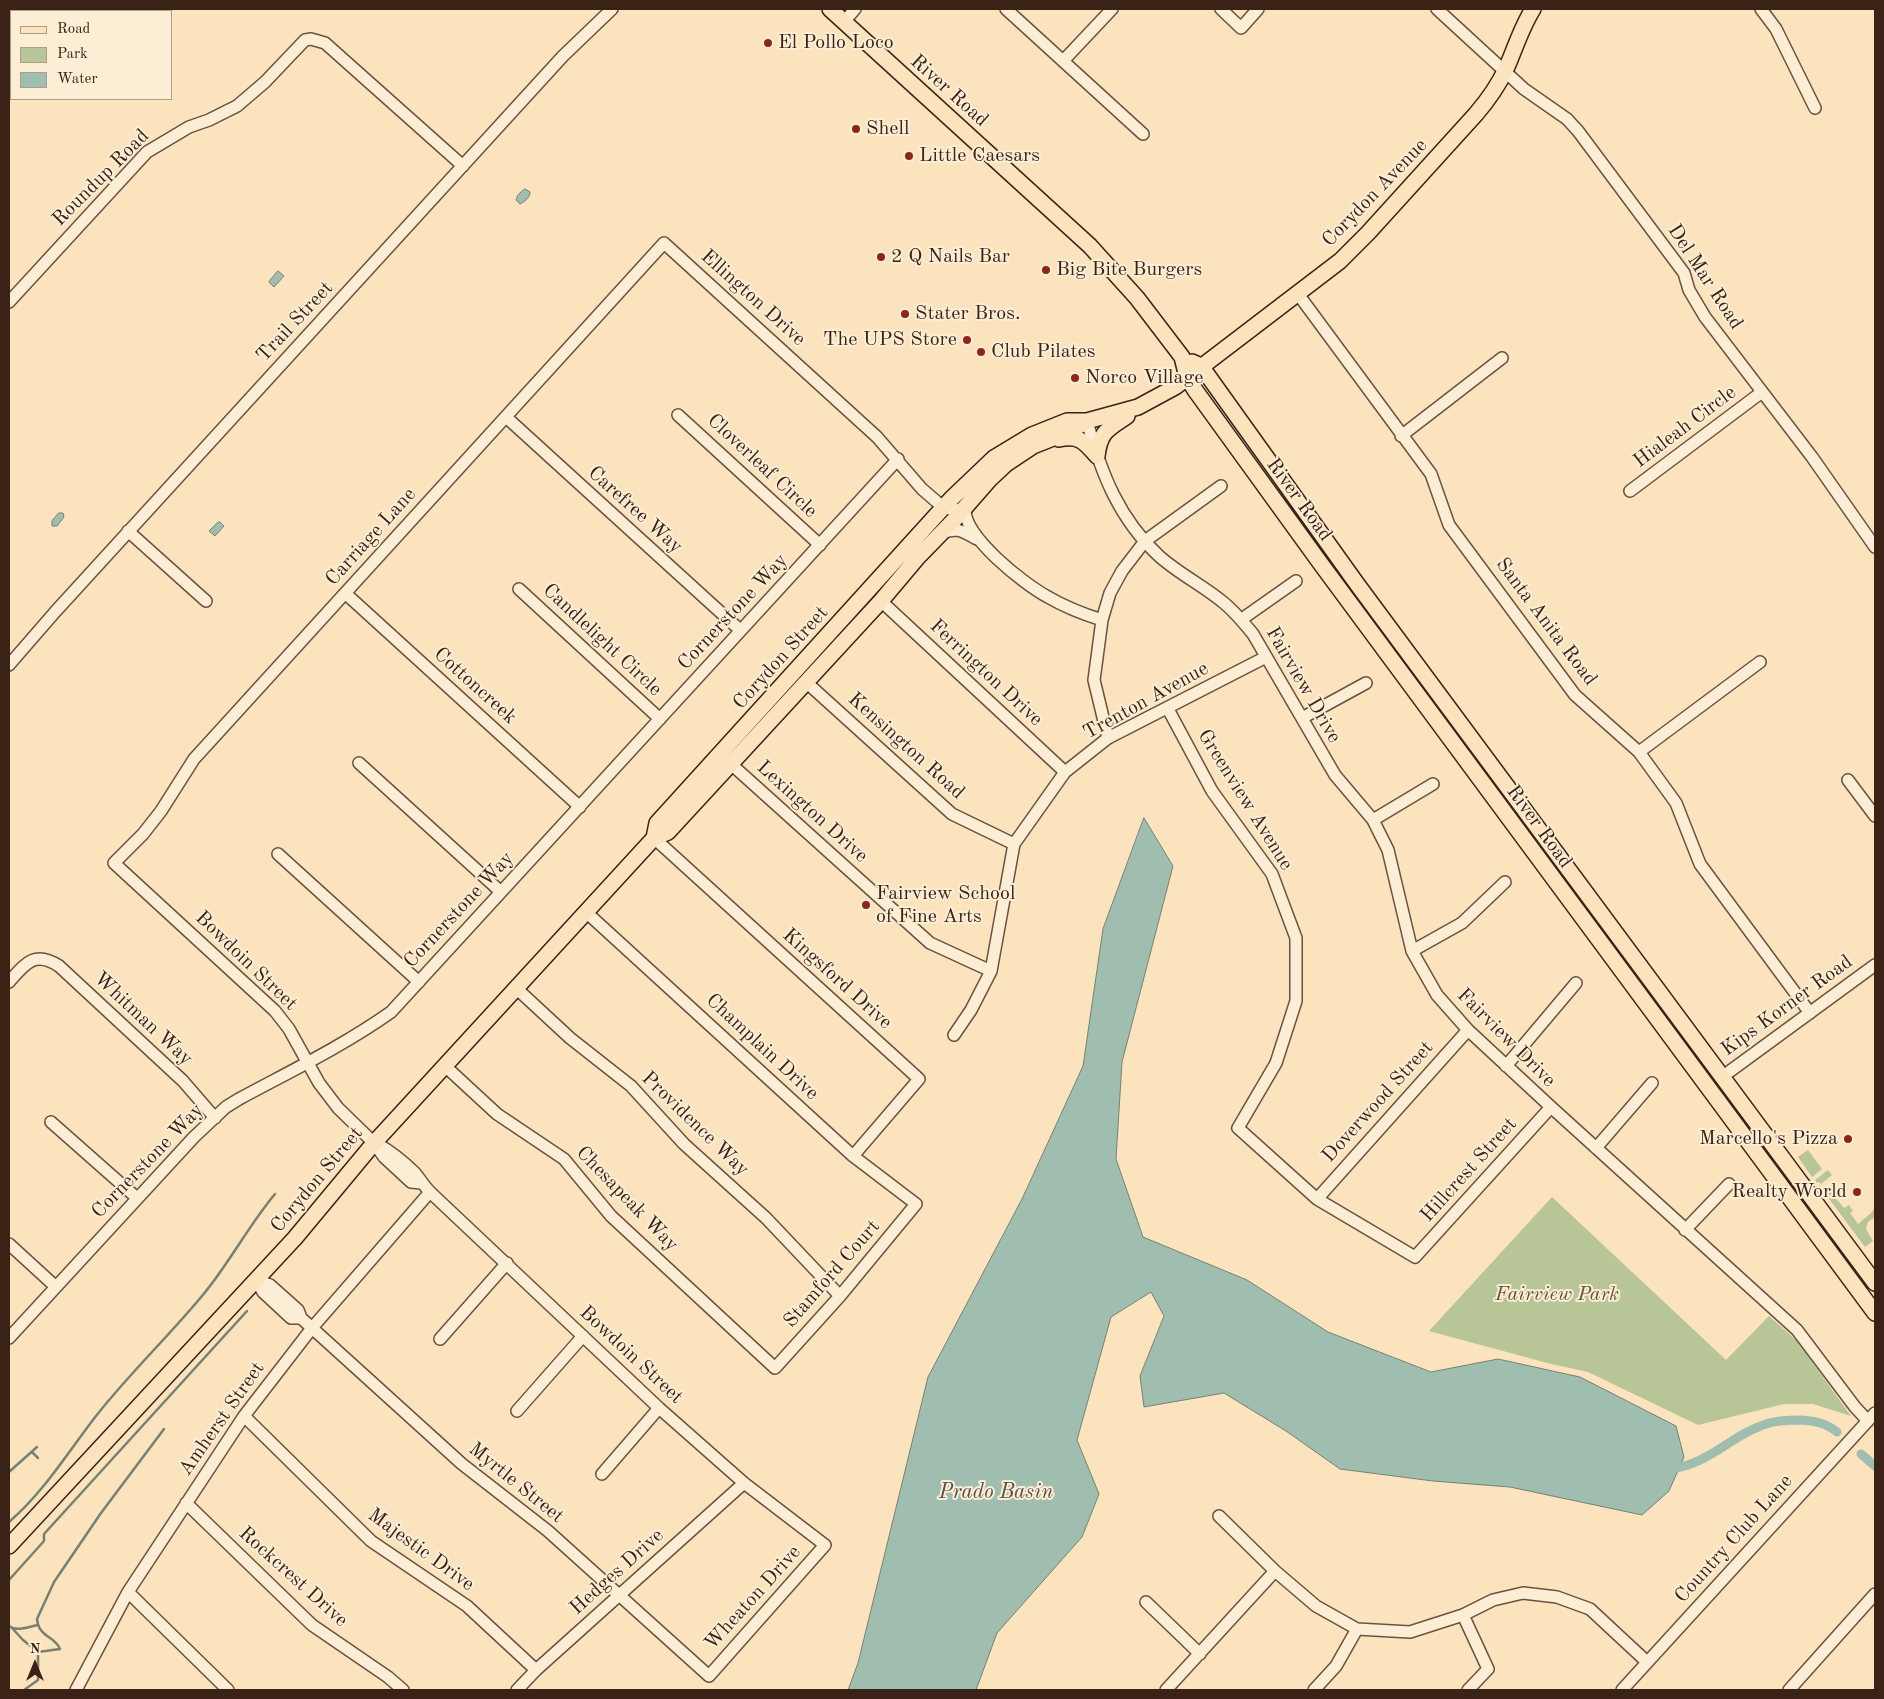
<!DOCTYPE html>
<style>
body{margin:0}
#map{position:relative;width:1884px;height:1699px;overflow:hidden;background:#fbe3be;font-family:"Old Standard TT",serif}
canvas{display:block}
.frame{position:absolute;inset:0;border:10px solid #3b2216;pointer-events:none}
.legend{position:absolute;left:10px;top:10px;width:162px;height:90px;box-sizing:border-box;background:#fcedd5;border:1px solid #af9c89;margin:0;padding:6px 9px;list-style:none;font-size:15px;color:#3b2216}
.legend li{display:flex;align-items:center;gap:10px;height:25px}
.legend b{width:25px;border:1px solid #af9c89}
.north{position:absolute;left:10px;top:1639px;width:50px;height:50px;-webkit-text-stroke:4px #fcedd5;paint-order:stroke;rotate:0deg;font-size:14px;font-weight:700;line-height:20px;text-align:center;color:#3b2216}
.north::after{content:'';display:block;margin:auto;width:18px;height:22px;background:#3b2216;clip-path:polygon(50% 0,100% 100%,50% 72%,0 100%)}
</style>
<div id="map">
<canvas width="1884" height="1699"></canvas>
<div class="frame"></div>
<ul class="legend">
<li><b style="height:6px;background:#fbe3be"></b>Road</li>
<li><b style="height:14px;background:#b8c596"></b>Park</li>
<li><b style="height:14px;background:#9fbeb0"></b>Water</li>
</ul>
<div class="north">N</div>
</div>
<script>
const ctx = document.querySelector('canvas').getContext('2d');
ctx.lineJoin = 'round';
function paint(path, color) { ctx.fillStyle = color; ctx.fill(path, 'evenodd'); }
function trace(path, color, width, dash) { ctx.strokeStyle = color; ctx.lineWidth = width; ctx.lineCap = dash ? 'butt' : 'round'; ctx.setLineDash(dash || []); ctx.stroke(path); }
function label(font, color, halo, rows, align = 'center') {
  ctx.font = font + ' "Old Standard TT",serif'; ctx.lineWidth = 4; ctx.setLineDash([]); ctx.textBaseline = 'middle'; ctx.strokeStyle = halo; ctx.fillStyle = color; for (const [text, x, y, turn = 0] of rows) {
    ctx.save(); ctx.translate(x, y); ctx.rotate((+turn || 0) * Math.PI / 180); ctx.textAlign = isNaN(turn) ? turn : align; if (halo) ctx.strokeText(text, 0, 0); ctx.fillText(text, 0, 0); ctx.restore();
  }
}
paint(new Path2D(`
 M1808 1150 1822 1169 1812 1177 1798 1157Z
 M1828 1170 1832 1175 1821 1184 1819 1182 1817 1183 1815 1180Z
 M1833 1188 1836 1192 1833 1195 1844 1208 1849 1205 1853 1211 1850 1213 1858 1224 1871 1213 1875 1207V1217L1868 1222 1866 1229 1873 1241 1865 1247 1827 1196Z
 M1552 1197 1726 1360 1769 1316 1797 1341 1851 1416 1813 1404H1784L1698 1425 1588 1372 1551 1364 1429 1331Z`), '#b8c596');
const water = new Path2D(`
 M525 189 530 192C530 198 524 202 520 204L516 200 518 195Z
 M278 271 284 276 274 287 269 282Z
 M59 513H63L64 517 57 526H52V521Z
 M220 522 224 526 215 536 209 531 217 523Z
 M1144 818 1173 866 1122 1062 1116 1159 1143 1237 1247 1280 1328 1332 1431 1372 1498 1359 1580 1377 1676 1426 1684 1457 1669 1491 1642 1515 1510 1487 1433 1481 1340 1469 1286 1431 1224 1393 1144 1407 1140 1376 1164 1316 1151 1292 1111 1317 1077 1440 1099 1494 1082 1537 997 1633 976 1690H848L858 1663 928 1377 1022 1199 1083 1066 1103 929Z`);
paint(water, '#9fbeb0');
trace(water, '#778072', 1);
trace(new Path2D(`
 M32 1452 38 1458
 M9 1472 37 1447
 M9 1522C44 1492 68 1452 96 1416 129 1374 168 1337 202 1296 229 1264 248 1226 275 1194
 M9 1580 44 1541V1534L247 1311
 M9 1626C17 1632 28 1627 38 1625
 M12 1628 23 1640 38 1652
 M24 1690 38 1680V1652L60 1649C54 1635 39 1638 37 1619L54 1582 101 1513 164 1429`), '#778072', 2.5);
trace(new Path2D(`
 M1861 1454 1875 1466
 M1669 1469C1709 1465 1731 1435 1766 1424 1777 1420 1790 1420 1801 1420 1815 1421 1826 1423 1837 1432`), '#9fbeb0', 9);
const minor = new Path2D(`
 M1006 9 1143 134
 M1221 9 1241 28 1258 9
 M1437 9 1524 89 1567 119 1578 131 1684 273 1689 290 1705 317 1812 457 1875 547
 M1761 9 1776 29 1815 108
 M844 22 855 9
 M1063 61 1112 9
 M1298 294 1431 474 1449 525 1575 695 1639 752 1676 803 1700 864 1810 1013
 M9 302 147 152 189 127 209 120 237 106 265 82 305 40 311 39 325 43 463 166
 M678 415 820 545
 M506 417 740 630
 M1087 421C1101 473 1119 519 1159 556 1179 574 1204 586 1224 603 1235 612 1244 623 1253 634L1335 775 1373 820 1388 850 1412 951 1437 995 1468 1030 1551 1107 1797 1330 1855 1407 1868 1421
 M1401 436 1502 358
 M1630 491 1762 392
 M128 531 206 601
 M941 533C958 527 962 531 977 539
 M519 589 660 719
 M345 593 580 807
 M881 601 1065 772
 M1242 619 1296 581
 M9 665 55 612 563 56 612 9
 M806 682 952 814 1014 844
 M1168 709 1212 791 1272 874 1296 938V1001L1276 1063 1238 1128 1317 1199 1415 1257 1551 1107
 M1302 718 1366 683
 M1108 738 1094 680 1102 620 1110 593 1122 571 1145 541 1221 486
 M1639 752 1760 662
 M359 763 501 892
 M731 764 930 943 991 971
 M1848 780 1875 816
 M1373 820 1433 784
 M654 838 919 1079 853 1156
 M278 854 419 982
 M1412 951 1462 923 1505 882
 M9 982C25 964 34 950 59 966L183 1081 215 1118
 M516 988 570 1038 631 1086 684 1144 766 1218 840 1296
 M954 1035 971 1010 991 971 1014 844 1065 772 1108 738 1266 657
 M445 1066 497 1114 564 1159 611 1216 775 1368 840 1296 916 1204 853 1156 586 912
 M1506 1066 1576 983
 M1722 1077 1875 965
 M51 1122 137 1198
 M1596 1148 1652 1083
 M421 1183 411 1182 384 1157 374 1143 338 1108 319 1083 289 1029 275 1011 114 863 143 834 161 811 194 759 664 243 877 437 922 489 944 508 958 510 965 507C962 536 1024 584 1048 597 1065 607 1083 614 1102 620
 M1317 1199 1468 1030
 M1685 1230 1729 1184
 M9 1244 56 1287
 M256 1280 270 1285 298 1310 301 1318 312 1328 462 1464 548 1531 709 1676 825 1545 744 1483 659 1408 430 1192C424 1186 420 1179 415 1173 403 1161 390 1151 376 1143
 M256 1280 263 1292 291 1318H301
 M9 1338 194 1137 226 1107 239 1099C291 1071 343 1046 391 1012L898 459
 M440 1339 507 1263
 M517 1411 583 1336
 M244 1416 371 1541 467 1606 536 1670
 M602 1474 659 1408
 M186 1503 312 1625 388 1677 403 1690
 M1219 1516 1275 1571 1316 1606 1357 1629 1410 1632 1463 1615 1493 1600 1523 1593 1557 1597 1590 1609 1647 1662
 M128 1592 228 1690
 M1146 1602 1200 1654
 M1463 1615 1488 1669 1468 1690
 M76 1690 128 1592 244 1416 312 1328 430 1192
 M517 1690 536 1670 744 1483
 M1166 1690 1275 1571
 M1314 1690 1336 1666 1357 1629
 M1622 1690 1875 1413
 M1789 1690 1875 1594`);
const major = new Path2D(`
 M830 9 1090 246 1137 298 1182 357 1187 377 1195 390 1321 564 1875 1313
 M1192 362 1201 366 1357 584 1875 1283
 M1059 439C1079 435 1084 441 1097 456
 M1097 456C1100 431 1108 429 1127 416
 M654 838 657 823 951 499 994 458 1032 435 1067 421H1087L1138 407 1175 387 1340 261 1368 233 1476 114C1488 100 1498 86 1506 69 1515 49 1521 28 1533 9
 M9 1546 295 1238 374 1143 654 838 668 832 881 601 918 557 955 519 989 480 1006 464 1033 446 1071 431 1087 421`);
trace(minor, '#6b5240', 14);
trace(major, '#3b2216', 18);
trace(minor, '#fcedd5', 11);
trace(major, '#fbe3be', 15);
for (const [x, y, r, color] of [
 [768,43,5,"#8f2418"],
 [856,129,5,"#8f2418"],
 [909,156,5,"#8f2418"],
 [881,257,5,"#8f2418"],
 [1046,270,5,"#8f2418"],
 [905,314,5,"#8f2418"],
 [967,340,5,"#8f2418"],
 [981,352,5,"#8f2418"],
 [1075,378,5,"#8f2418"],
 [866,905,5,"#8f2418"],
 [1848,1139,5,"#8f2418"],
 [1857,1192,5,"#8f2418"]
]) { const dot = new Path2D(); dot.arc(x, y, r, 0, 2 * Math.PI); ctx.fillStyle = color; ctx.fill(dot); trace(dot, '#fcedd5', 2); }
label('20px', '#3b2216', '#fcedd5', [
 ["El Pollo Loco",778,43],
 ["Shell",866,129],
 ["Little Caesars",919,156],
 ["2 Q Nails Bar",891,257],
 ["Big Bite Burgers",1056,270],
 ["Stater Bros.",915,314],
 ["The UPS Store",957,340,"right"],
 ["Club Pilates",991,352],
 ["Norco Village",1085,378],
 ["Fairview School",876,894],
 ["of Fine Arts",876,917],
 ["Marcello's Pizza",1838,1139,"right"],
 ["Realty World",1847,1192,"right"]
], 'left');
label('20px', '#3b2216', '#fcedd5', [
 ["River Road",949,91,42],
 ["Roundup Road",101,178,-45],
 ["Corydon Avenue",1375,193,-46],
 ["Del Mar Road",1705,277,57],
 ["Ellington Drive",753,298,42],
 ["Trail Street",295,322,-47],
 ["Hialeah Circle",1685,427,-37],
 ["Cloverleaf Circle",762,466,43],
 ["River Road",1299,500,54],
 ["Carefree Way",635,510,42],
 ["Carriage Lane",371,537,-48],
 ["Cornerstone Way",733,612,-47],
 ["Santa Anita Road",1546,622,53],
 ["Candlelight Circle",602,640,43],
 ["Corydon Street",781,658,-48],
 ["Ferrington Drive",986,673,43],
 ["Fairview Drive",1303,685,60],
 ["Cottoncreek",475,686,42],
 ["Trenton Avenue",1146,701,-29],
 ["Kensington Road",906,746,42],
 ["Greenview Avenue",1245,800,58],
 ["Lexington Drive",812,812,42],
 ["River Road",1539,827,54],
 ["Cornerstone Way",459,910,-47],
 ["Bowdoin Street",246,961,44],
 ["Kingsford Drive",837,979,42],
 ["Kips Korner Road",1787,1006,-36],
 ["Whitman Way",143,1019,43],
 ["Fairview Drive",1506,1038,45],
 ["Champlain Drive",762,1047,43],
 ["Doverwood Street",1378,1102,-48],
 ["Providence Way",695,1124,44],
 ["Cornerstone Way",148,1161,-46],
 ["Hillcrest Street",1469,1170,-48],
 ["Corydon Street",317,1180,-50],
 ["Chesapeak Way",627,1199,46],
 ["Stamford Court",832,1274,-49],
 ["Bowdoin Street",631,1355,43],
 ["Amherst Street",222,1419,-55],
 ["Myrtle Street",516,1483,39],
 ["Country Club Lane",1734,1539,-48],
 ["Majestic Drive",421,1550,36],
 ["Hedges Drive",617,1572,-42],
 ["Rockcrest Drive",293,1577,42],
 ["Wheaton Drive",753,1598,-48]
]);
label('italic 20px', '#60533c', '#fcedd5', [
 ["Fairview Park",1557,1295]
]);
label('italic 21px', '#595144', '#fcedd5', [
 ["Prado Basin",996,1492]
]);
</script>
